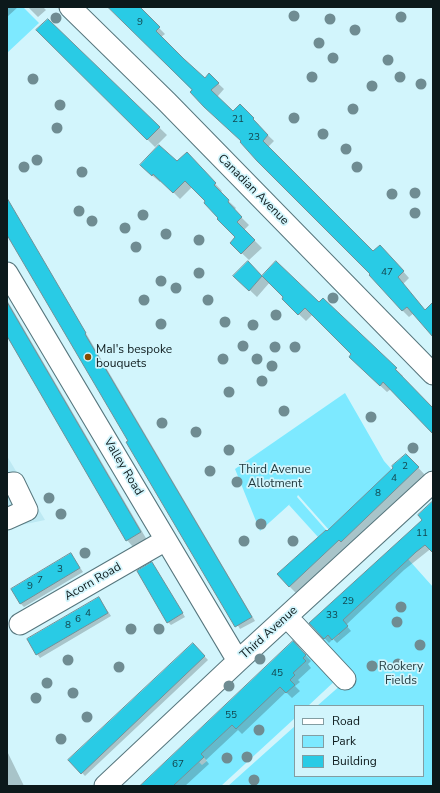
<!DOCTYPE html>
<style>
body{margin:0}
#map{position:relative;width:440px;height:793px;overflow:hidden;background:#d2f5fc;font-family:"Nunito Sans",sans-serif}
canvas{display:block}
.frame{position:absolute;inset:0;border:8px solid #0c191b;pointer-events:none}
.legend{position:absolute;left:294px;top:705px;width:130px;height:72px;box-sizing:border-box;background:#d2f5fc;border:1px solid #839da2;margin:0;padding:5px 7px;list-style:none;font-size:12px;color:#0c191b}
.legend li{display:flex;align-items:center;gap:8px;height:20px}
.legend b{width:20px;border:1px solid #839da2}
</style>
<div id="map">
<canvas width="440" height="793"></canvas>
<div class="frame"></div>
<ul class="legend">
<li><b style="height:5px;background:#fff"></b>Road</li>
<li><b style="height:11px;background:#7de9ff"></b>Park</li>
<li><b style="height:11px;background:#29cbe5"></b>Building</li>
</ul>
</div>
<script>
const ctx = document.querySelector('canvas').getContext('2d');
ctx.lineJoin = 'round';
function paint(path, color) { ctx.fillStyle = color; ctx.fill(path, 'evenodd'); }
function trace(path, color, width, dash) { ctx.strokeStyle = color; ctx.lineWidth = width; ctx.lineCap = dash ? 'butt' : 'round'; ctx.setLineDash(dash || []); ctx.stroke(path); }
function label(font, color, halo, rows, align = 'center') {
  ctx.font = font + ' "Nunito Sans",sans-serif'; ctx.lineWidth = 3.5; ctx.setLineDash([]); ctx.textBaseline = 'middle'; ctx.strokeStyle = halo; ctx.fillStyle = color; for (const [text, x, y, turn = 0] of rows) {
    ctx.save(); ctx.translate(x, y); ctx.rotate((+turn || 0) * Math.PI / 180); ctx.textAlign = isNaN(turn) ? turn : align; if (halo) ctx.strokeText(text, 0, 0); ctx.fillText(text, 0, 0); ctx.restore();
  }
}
paint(new Path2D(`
 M7 456 45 520 7 528Z`), '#bde9f3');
paint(new Path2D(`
 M7 7H23L39 23 7 53Z
 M345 393 384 461 392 470 329 530 298 495 297 497 326 530 318 537 289 505 291 503 260 531 235 469Z
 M408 559 433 587V786H228L295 726V776H423V706H317L350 677 318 642 327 634 333 640 339 635 333 629Z
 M311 650 338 678 308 706H295V718L221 786H173L199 762 202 765 207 761 201 754 276 683 286 693 295 685 290 680V670L300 663 302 665 306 661 303 658Z`), '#7de9ff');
paint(new Path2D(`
 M7 7H18L7 17Z
 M28 7H43L46 10 38 17Z
 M109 7H134L144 13 165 34 161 37 205 79 209 75 224 89 217 97 233 113 240 106 259 125 258 126 274 141 268 147 373 253 386 252 409 278 403 284 425 310 433 304V337L414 313 409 317 403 311 371 275 372 274 193 90Z
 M48 20 167 135 155 147 37 30Z
 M194 161 222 191 220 193 236 208 234 210 249 225 244 230 262 248 249 260 231 243 236 237 207 201 192 187 180 199 161 180 160 182 149 173 177 163Z
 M7 199 255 621 240 629 7 233Z
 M248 262 262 277 276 262 319 303 323 299 403 376 402 377 433 410V433L391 389 387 392 357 364 353 354 312 315 306 321 283 299 285 297 270 282 257 297 235 276Z
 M7 300 147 540 134 548 127 540 7 336Z
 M413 462 425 475 371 526 296 593 289 586 327 533Z
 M433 538V547L404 570 346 625 351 631 337 643 333 639 329 643 310 623Z
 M71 554 83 572 24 607 20 603Z
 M152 563 185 617 171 625 168 622Z
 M99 598 111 616 40 658 37 654Z
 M293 642 311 661 308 664 311 668 298 680 300 682 295 686 300 691 292 698 286 692 242 734 238 730 206 760 209 764 185 786H141Z
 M193 644 208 660 85 776 70 760Z
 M7 751 24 786H7Z`), '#0003');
const building = new Path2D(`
 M108 7H140L160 27 156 31 184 59 205 78 209 73 219 83 211 90 233 111 240 104 254 118 253 119 268 135 263 141 373 251 380 245 404 271 398 277 425 310 433 302V337L407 307 402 311 369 275 370 274 257 161 240 142 241 141 204 107 190 92 192 90Z
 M48 19 160 127 147 140 36 30Z
 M159 145 177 161 187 152 216 183 214 185 229 200 228 202 242 217 237 222 255 240 241 254 230 243 235 237 217 219 218 218 204 203 205 201 185 181 173 193 153 174 152 176 140 165Z
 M7 198 86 333 85 334 252 617 235 627 126 442 128 441 7 235Z
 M248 261 262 276 249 291 233 276Z
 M276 261 319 302 323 298 397 368 395 369 433 408V434L383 382 380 386 349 357 351 354 305 308 298 315 282 299 283 297 262 276Z
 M7 302 141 532 126 541 7 336Z
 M406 454 419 467 341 542 339 540 289 587 277 574 326 530 327 531 393 468 392 466Z
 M433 501V553L425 545 416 552 343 620 348 626 332 640 328 635 324 639 309 623 422 520 418 515Z
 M71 553 80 568 20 604 11 589Z
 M152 562 183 613 167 623 137 571Z
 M99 597 108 613 36 655 27 639Z
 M293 641 306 655 303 658 306 661 293 673 295 675 290 680 295 685 286 693 280 687 236 729 232 725 201 754 204 757 173 786H140Z
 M193 643 205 656 81 774 68 760Z`);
paint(building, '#29cbe5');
trace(building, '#719198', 1);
const minor = new Path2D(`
 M70 7 167 102 433 374
 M7 273 238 661
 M7 484 14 483 27 510 7 519
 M287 617 345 679
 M20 624 166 540
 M105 786 238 661 433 482`);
trace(minor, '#56767d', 23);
trace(minor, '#fff', 21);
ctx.fillStyle = '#6f8c92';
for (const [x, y] of [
 [294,16],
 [401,17],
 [56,18],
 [330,19],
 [355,30],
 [319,43],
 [333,58],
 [388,60],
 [312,77],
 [400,77],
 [33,79],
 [421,84],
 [372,86],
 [60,105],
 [353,109],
 [294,118],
 [57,128],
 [323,134],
 [346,149],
 [37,160],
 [24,167],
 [357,167],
 [82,172],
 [415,193],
 [392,194],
 [79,211],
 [415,213],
 [143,215],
 [92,221],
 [125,228],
 [166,234],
 [199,240],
 [136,247],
 [199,273],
 [161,281],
 [176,288],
 [333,298],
 [144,300],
 [208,300],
 [276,315],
 [225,322],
 [161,324],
 [253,325],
 [243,346],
 [275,347],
 [295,347],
 [223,359],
 [257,359],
 [272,366],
 [262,381],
 [229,392],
 [284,411],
 [371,417],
 [162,423],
 [196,432],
 [413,448],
 [229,450],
 [210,471],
 [237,482],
 [49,498],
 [61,514],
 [261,524],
 [244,541],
 [293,541],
 [85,553],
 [401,607],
 [397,622],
 [131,629],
 [159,629],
 [420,645],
 [260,659],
 [68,660],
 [398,664],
 [372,666],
 [119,667],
 [47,683],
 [229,686],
 [73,693],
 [36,698],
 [87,717],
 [259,730],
 [61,739],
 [247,757],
 [227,758],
 [254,780]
]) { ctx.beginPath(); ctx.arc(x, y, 5.5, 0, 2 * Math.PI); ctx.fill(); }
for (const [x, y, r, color] of [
 [88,357,4,"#854b01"]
]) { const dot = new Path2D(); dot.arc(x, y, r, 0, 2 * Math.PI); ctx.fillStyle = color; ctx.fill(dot); trace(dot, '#d2f5fc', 1.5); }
label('10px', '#13464e', null, [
 ["9",140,23],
 ["21",238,120],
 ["23",254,138],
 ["47",387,273],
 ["2",405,467],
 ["4",394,479],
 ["8",378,494],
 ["11",422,534],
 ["3",60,570],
 ["7",40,581],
 ["9",30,587],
 ["29",348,602],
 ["4",88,614],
 ["33",332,616],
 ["6",78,620],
 ["8",68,626],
 ["45",277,674],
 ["55",231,716],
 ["67",178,765]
]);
label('12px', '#0c191b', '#d2f5fc', [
 ["Canadian Avenue",253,190,45],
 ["Valley Road",123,467,59],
 ["Acorn Road",93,582,-30],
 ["Third Avenue",269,633,-42]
]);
label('12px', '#0c191b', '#d2f5fc', [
 ["MaI's bespoke",96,350],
 ["bouquets",96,364]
], 'left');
label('12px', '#1e363b', '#d2f5fc', [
 ["Third Avenue",275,470],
 ["Allotment",275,484],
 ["Rookery",401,667],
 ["Fields",401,681]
]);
</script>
